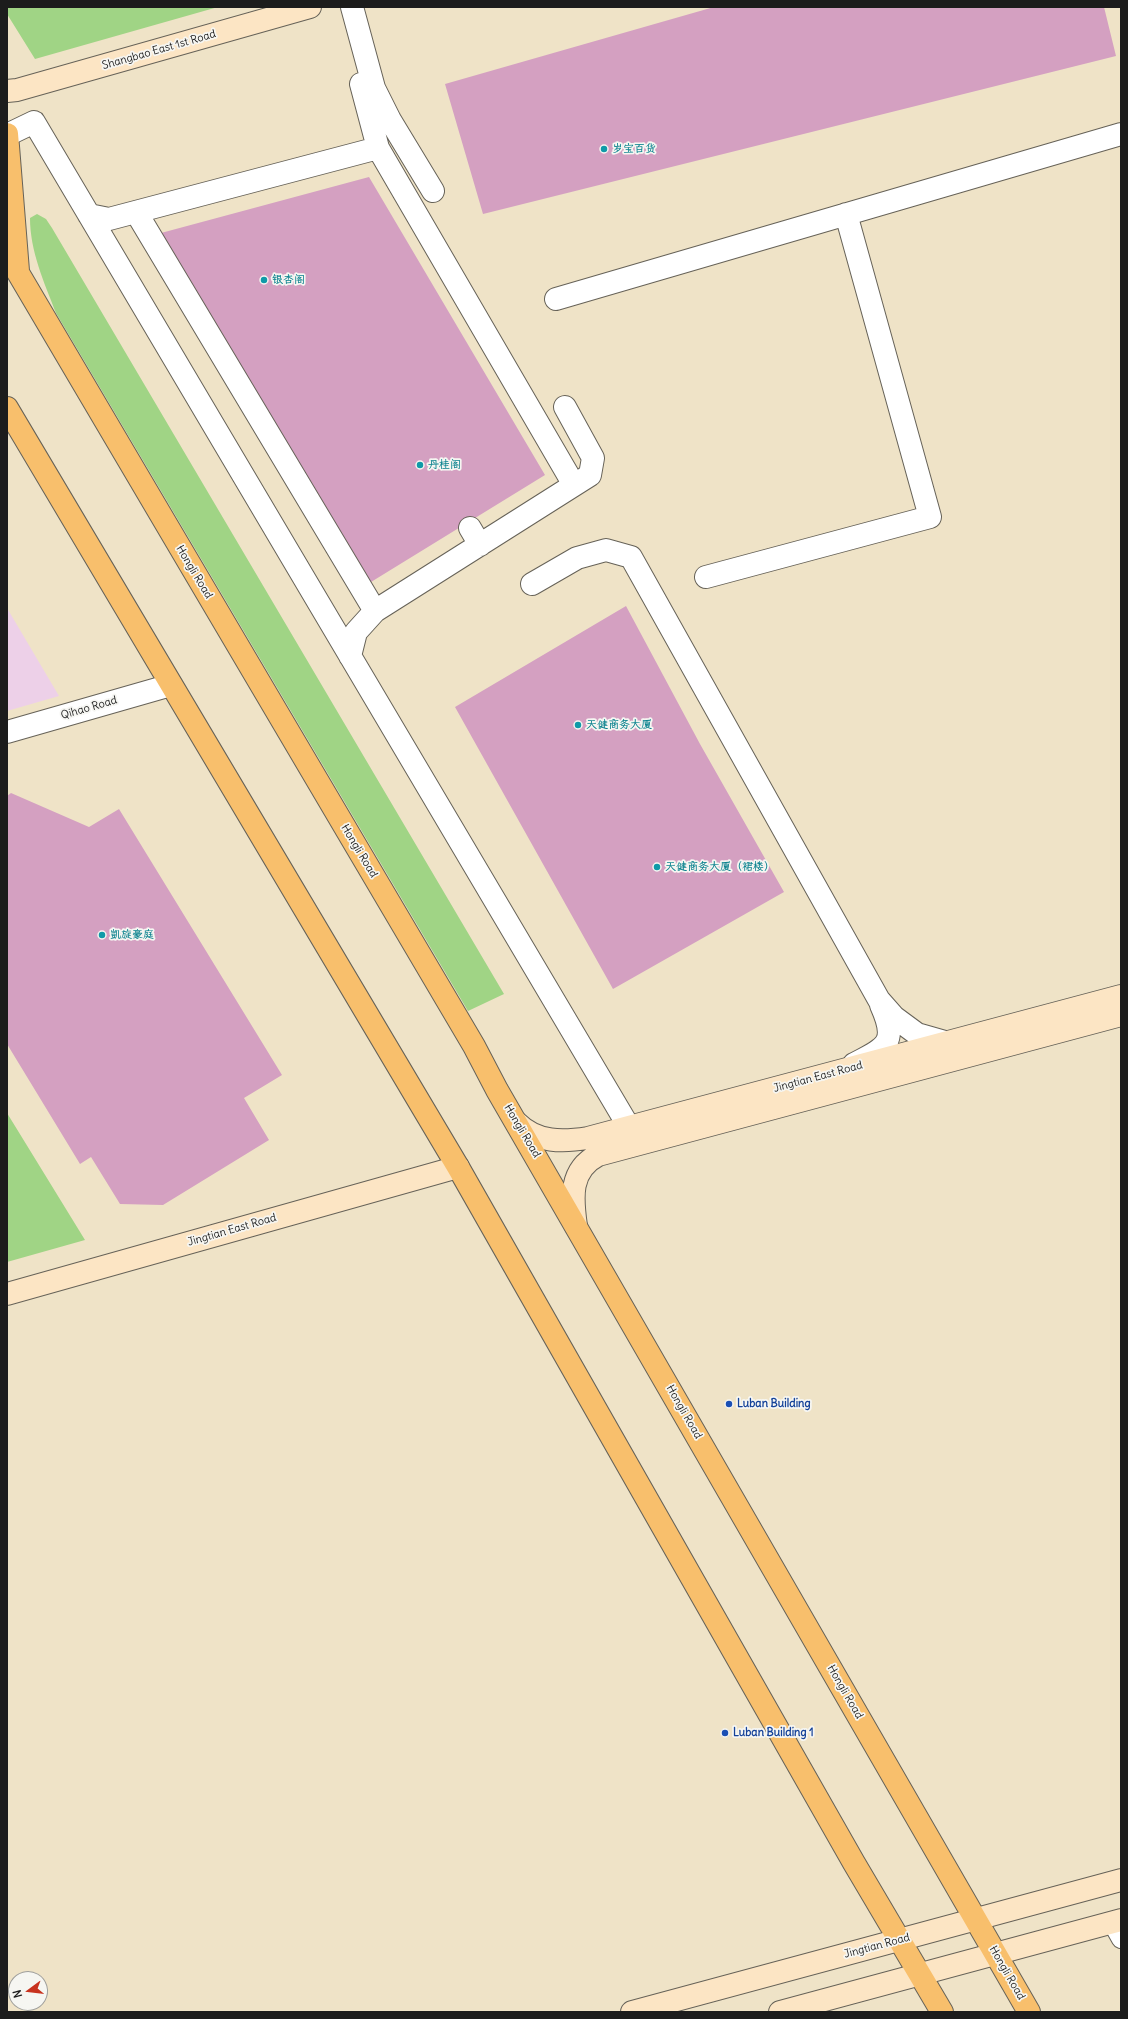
<!DOCTYPE html>
<meta charset="utf-8">
<style>
body{margin:0}
#map{position:relative;width:1128px;height:2019px;overflow:hidden;background:#efe3c7;font-family:Delius,sans-serif}
canvas{display:block}
.frame{position:absolute;inset:0;border:8px solid #1c1c1c;pointer-events:none}
.north{position:absolute;left:8px;top:1971px;width:40px;height:40px;box-sizing:border-box;background:#f6f6f2;border:1px solid #9f9f9c;border-radius:50%;rotate:255deg;font-size:11px;font-weight:700;line-height:16px;text-align:center;color:#1c1c1c}
.north::after{content:'';display:block;margin:auto;width:14px;height:18px;background:#c8321e;clip-path:polygon(50% 0,100% 100%,50% 72%,0 100%)}
</style>
<div id="map">
<canvas width="1128" height="2019"></canvas>
<div class="frame"></div>
<div class="north">N</div>
</div>
<script>
const ctx = document.querySelector('canvas').getContext('2d');
ctx.lineJoin = 'round';
function paint(path, color) { ctx.fillStyle = color; ctx.fill(path, 'evenodd'); }
function trace(path, color, width, dash) { ctx.strokeStyle = color; ctx.lineWidth = width; ctx.lineCap = dash ? 'butt' : 'round'; ctx.setLineDash(dash || []); ctx.stroke(path); }
function label(font, color, halo, rows, align = 'center') {
  ctx.font = font + ' Delius,"LXGW WenKai TC",sans-serif'; ctx.lineWidth = 3.5; ctx.setLineDash([]); ctx.textBaseline = 'middle'; ctx.strokeStyle = halo; ctx.fillStyle = color; for (const [text, x, y, turn = 0] of rows) {
    ctx.save(); ctx.translate(x, y); ctx.rotate((+turn || 0) * Math.PI / 180); ctx.textAlign = isNaN(turn) ? turn : align; if (halo) ctx.strokeText(text, 0, 0); ctx.fillText(text, 0, 0); ctx.restore();
  }
}
paint(new Path2D(`
 M7 608 59 696 7 711Z`), '#edd0e8');
paint(new Path2D(`
 M7 7H218L35 59 7 14Z
 M37 214 46 219 52 228 504 994 468 1011 56 313C44 282 30 251 30 218Z
 M7 1113 85 1240 7 1262Z`), '#a0d485');
paint(new Path2D(`
 M714 7H1104L1116 56 483 214 445 84Z
 M369 177 545 475 371 582 161 233Z
 M626 606 700 744 784 892 613 989 455 707Z
 M11 793 89 827 119 809 282 1075 244 1098 269 1140 163 1205 120 1204 91 1157 80 1164 7 1044V796Z`), '#d4a0c1');
const lane = new Path2D(`
 M1112 1923 1121 1939`);
const street = new Path2D(`
 M352 7 374 88 390 120 433 191
 M361 84 378 148
 M7 135 34 122 629 1127
 M136 212 375 611
 M89 215 109 219 378 148 574 485
 M556 299 1121 134
 M470 528 480 545
 M706 577 930 517 846 214
 M532 584 577 558 606 550 631 557 879 1000 894 1017 917 1034 945 1042
 M350 656 356 632 375 611 590 475 593 458 565 407
 M7 732 171 685
 M854 1064C887 1047 898 1043 881 1005`);
const secondary = new Path2D(`
 M7 91 17 90 310 7
 M517 1123C537 1143 563 1142 588 1138L1121 996
 M576 1226C572 1198 569 1170 598 1155L1121 1015
 M7 1294 458 1167
 M632 2012 1121 1880
 M780 2012 1121 1920`);
const primary = new Path2D(`
 M7 134 18 271
 M7 254 474 1046 497 1090 1029 2012
 M7 408 458 1167 854 1863 942 2012`);
trace(lane, '#666258', 20);
trace(street, '#666258', 24);
trace(secondary, '#666258', 24);
trace(primary, '#666258', 24);
trace(lane, '#fff', 18);
trace(street, '#fff', 22);
trace(secondary, '#fce5c4', 22);
trace(primary, '#f8bf6c', 22);
for (const [x, y, r, color] of [
 [604,149,4,"#0f9aa8"],
 [264,280,4,"#0f9aa8"],
 [420,465,4,"#0f9aa8"],
 [578,725,4,"#0f9aa8"],
 [657,867,4,"#0f9aa8"],
 [102,935,4,"#0f9aa8"],
 [729,1404,4,"#1a4fb4"],
 [725,1733,4,"#1a4fb4"]
]) { const dot = new Path2D(); dot.arc(x, y, r, 0, 2 * Math.PI); ctx.fillStyle = color; ctx.fill(dot); trace(dot, '#f6f6f2', 1.5); }
label('11px', '#1c1c1c', '#f6f6f2', [
 ["Shangbao East 1st Road",159,50,-16],
 ["Hongli Road",194,572,59],
 ["Qihao Road",89,708,-16],
 ["Hongli Road",359,851,59],
 ["Jingtian East Road",818,1077,-15],
 ["Hongli Road",522,1131,59],
 ["Jingtian East Road",232,1230,-16],
 ["Hongli Road",684,1412,60],
 ["Hongli Road",845,1692,60],
 ["Jingtian Road",877,1946,-15],
 ["Hongli Road",1007,1973,60]
]);
label('bold 11px', '#0d838f', '#f6f6f2', [
 ["岁宝百货",612,149],
 ["银杏阁",272,280],
 ["丹桂阁",428,465],
 ["天健商务大厦",586,725],
 ["天健商务大厦（裙楼）",665,867],
 ["凱旋豪庭",110,935]
], 'left');
label('bold 11px', '#164399', '#f6f6f2', [
 ["Luban Building",737,1404],
 ["Luban Building 1",733,1733]
], 'left');
</script>
